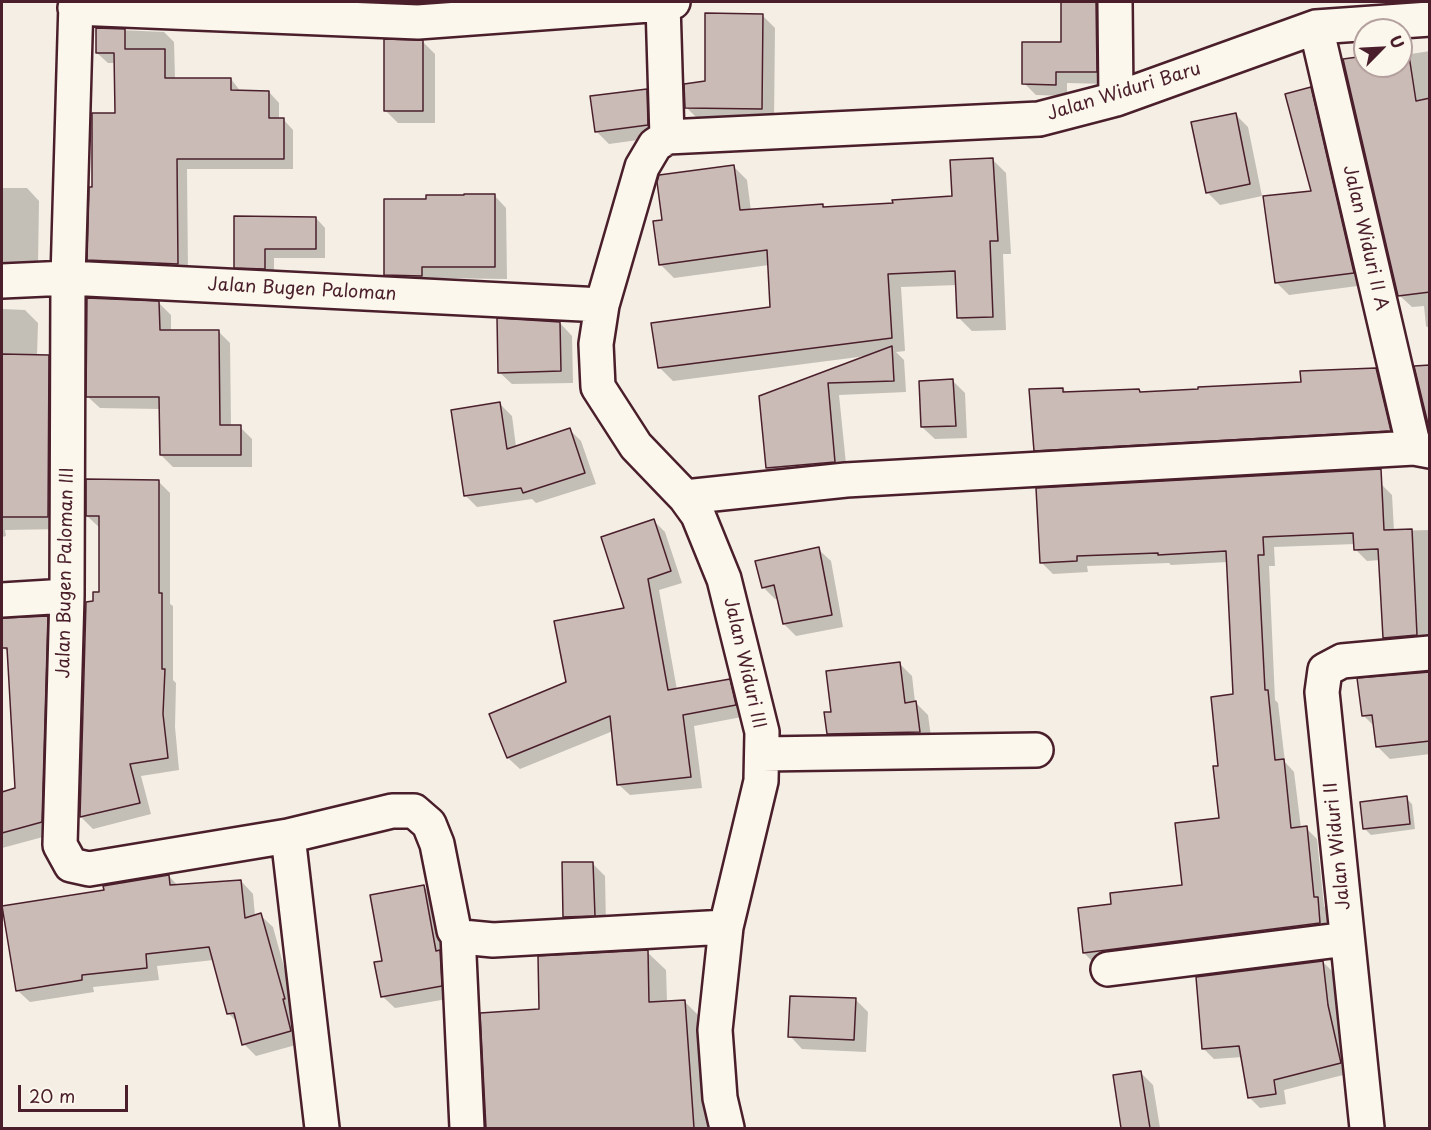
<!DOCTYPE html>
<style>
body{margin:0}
#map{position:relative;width:1431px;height:1130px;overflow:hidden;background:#f4eee4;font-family:"Playpen Sans",sans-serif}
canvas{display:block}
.frame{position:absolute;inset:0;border:3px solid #4a1f2b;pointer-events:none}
.north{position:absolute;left:1353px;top:18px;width:60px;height:60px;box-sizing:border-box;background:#fbf7ec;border:2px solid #b4a19f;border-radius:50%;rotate:66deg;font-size:16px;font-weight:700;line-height:24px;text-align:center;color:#4a1f2b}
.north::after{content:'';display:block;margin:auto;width:21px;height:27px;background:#4a1f2b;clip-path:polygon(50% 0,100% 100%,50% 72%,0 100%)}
.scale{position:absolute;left:18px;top:1085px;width:110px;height:27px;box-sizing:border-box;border:3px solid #4a1f2b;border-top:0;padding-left:8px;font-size:18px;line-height:21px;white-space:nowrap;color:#4a1f2b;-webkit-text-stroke:4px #fbf7ec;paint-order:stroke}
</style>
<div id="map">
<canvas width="1431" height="1130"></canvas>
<div class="frame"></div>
<div class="north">U</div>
<div class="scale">20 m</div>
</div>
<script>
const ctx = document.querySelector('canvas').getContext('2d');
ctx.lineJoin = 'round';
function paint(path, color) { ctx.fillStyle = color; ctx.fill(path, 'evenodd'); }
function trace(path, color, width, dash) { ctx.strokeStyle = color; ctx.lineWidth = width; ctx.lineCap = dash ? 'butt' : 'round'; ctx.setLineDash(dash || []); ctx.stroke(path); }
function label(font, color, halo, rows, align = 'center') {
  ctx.font = font + ' "Playpen Sans",sans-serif'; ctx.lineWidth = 6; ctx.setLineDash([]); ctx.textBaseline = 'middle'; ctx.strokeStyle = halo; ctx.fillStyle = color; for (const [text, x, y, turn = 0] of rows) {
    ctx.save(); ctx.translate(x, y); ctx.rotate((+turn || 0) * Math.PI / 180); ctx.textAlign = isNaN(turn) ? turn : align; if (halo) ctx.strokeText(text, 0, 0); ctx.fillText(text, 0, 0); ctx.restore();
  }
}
paint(new Path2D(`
 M118 2H498L436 13Z
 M1063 2H1109L1108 84 1067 83V96L1036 95 1024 83 1063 43Z
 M762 15 775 28 774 121 699 120 686 107Z
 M97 29 164 32 174 42 175 79H231L241 92H269L279 103V119H283L293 130V169H187L188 273 99 270 89 260 94 188 116 115V63H108L97 53Z
 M423 42 435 54V123H398L385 110Z
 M1407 51 1411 54 1430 51V329L1426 326 1424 306 1412 307 1399 295 1345 61 1365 57V66H1401V52Z
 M646 91 659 103 660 137 609 144 596 131Z
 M1314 99 1325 109 1365 285 1289 295 1276 282 1313 192 1317 144Z
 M1236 115 1248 127 1262 196 1220 205 1207 192Z
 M993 160 1006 173 1011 254H1003L1006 330 972 331 959 318 957 285 901 287 905 351 896 352 904 360 906 392 839 395 847 474 780 480 767 467 761 397 866 356 673 381 659 367 771 308 769 265 674 278 660 264 664 222 733 166 747 180 751 211 822 206 825 208 894 205 953 198Z
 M2 188H27L39 201 38 265H2Z
 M494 195 506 208 507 279 434 278V288L398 287 386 275 428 201Z
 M236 218H316L325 228V258H274V278L246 277 236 267Z
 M159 303 171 315V331L219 332 230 343 231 427H240L252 439V467H173L161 455V409L100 408 88 397Z
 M2 309 25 310 38 323 37 356H48L62 370 61 529 5 530 6 536 2 537Z
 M560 323 572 336 573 383 512 384 499 372Z
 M1375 369 1387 381 1401 442 1047 462 1035 450 1063 389 1067 393 1139 390 1142 394 1303 383Z
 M953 381 965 393 967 438 935 439 922 427Z
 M500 404 512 416 516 447 570 430 581 441 596 484 536 503 532 499 477 507 465 495Z
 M158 481 170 493V604L173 606V680L176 683 175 727 179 770 141 776 151 814 93 829 81 817 87 603H95L100 594V528L87 516Z
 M1381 484 1392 495 1394 531 1430 530V646L1395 649 1384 638 1380 560 1367 561 1356 550 1355 544 1274 547 1275 566H1269L1275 700 1278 703 1285 762 1294 772 1301 828H1306L1317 839 1324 906 1328 910 1331 934 1095 964 1084 953 1113 905 1183 886 1220 819V767L1235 695 1228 562 1171 565 1169 563 1087 566 1088 572 1053 574 1041 562Z
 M654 521 665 532 682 583 659 590 677 690 729 681 741 692 747 716 694 726 702 788 630 795 618 784 613 731 520 769 508 758 626 610Z
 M818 549 831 561 843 627 796 636 784 624 778 599H775L763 587Z
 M47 618 60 630 54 834 2 848V793L17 789 9 653 3 647 2 620Z
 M899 663 912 676 915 702 928 715 932 744 841 746 829 734 833 713Z
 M1430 673V754L1390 759 1378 747 1375 727 1364 716Z
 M1406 798 1412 804 1415 829 1371 835 1365 829Z
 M593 864 605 876 606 927 577 929 564 917Z
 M169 876 178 886 241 881 253 894 255 916 260 915 273 927 296 1011 303 1043 256 1056 244 1044 238 1023 229 1014 214 960 157 966 159 980 93 987 94 992 30 1002 17 990 106 892Z
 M424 887 436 899 453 998 395 1008 382 996 384 962Z
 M647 952 666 970 667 1002 684 1001 703 1020 717 1128H487L541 1011Z
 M1323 962 1334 973 1338 1017 1351 1073 1284 1090 1286 1104 1260 1108 1249 1097 1243 1057 1214 1059 1203 1048Z
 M856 1000 868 1012 866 1052 802 1049 790 1036Z
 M1141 1073 1153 1085 1160 1128H1123L1115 1076Z`), '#0003');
const building = new Path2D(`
 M1061 2H1096L1097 72H1056V85L1022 84V42H1061Z
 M705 13 763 14 762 109 685 108 684 84 705 81Z
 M96 28 125 29V49H165V78H231V90L269 91V118H284V159H177L178 264 87 260 89 187H92V113H115L114 53H96Z
 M384 39 423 40V111H384Z
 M1408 49 1416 101 1430 98V292L1398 296 1343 59 1365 56V66H1401V50Z
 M1311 87 1354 273 1275 283 1263 196 1311 191 1285 94Z
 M647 89 648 125 595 132 590 96Z
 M1236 113 1250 184 1206 193 1191 122Z
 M993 158 998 241H990L993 317 957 318 955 271 888 274 892 338 658 368 651 323 770 307 767 250 659 265 653 221 662 220 657 182 659 175 734 165 740 210 823 204V207L893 203 892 200 952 196 950 160Z
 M464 194H495V267H422V276L384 275V199H426V195H464Z
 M234 216 316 217V249H265V269L234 268Z
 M87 298 159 301 160 330H219L220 425H241V455H160L159 397H86Z
 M497 318 560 322 561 371 498 373Z
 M892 346 894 381 828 383 835 462 766 468 759 396Z
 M2 354 49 355 48 517H2Z
 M1430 365V432L1414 366Z
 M1376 368 1391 431 1034 451 1029 389 1063 388V392L1139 389 1140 392 1198 389V387L1301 382 1300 371Z
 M953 379 956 426 921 427 919 381Z
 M500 402 507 449 570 428 585 473 523 493 521 488 464 496 451 410Z
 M1381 469 1384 530 1412 529 1417 635 1383 638 1378 549 1354 550 1353 533 1263 537 1264 555H1258L1265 690H1268L1275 760 1284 759 1291 828 1307 826 1314 897H1318L1320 923 1083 953 1078 908 1111 904 1110 893 1182 885 1175 823 1219 818 1213 766H1218L1211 697 1233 694 1226 551 1158 555V553L1077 556V561L1040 563 1036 488Z
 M86 479 159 480V593H162V669H165L163 714 168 758 130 764 140 803 80 817 86 602 93 601V592H99V516H86Z
 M654 519 671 571 648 579 668 690 730 679 736 705 683 715 691 777 617 785 610 716 507 758 489 714 566 682 554 621 624 608 601 537Z
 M819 547 832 615 783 624 774 585 762 588 755 561Z
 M48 616 42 822 2 833V792L15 788 7 648H2V618Z
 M900 662 905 703 916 701 920 732 827 734 824 712H831L826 671Z
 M1430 672V741L1376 747 1372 715 1362 716 1357 678Z
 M1407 796 1410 824 1363 829 1360 802Z
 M562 862H593L595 916 563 917Z
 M169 875 170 885 241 880 245 918 261 913 285 999H283L291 1031 242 1045 234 1013 227 1014 209 947 146 954 147 968 82 975V980L16 991 2 906 104 890 103 886Z
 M424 885 436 951 440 950 442 986 381 997 374 962 382 961 370 895Z
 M648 950 649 1002 685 1000 694 1128H486L480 1013 539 1009 538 956Z
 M1323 961 1328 1005 1341 1063 1274 1080 1276 1094 1248 1098 1239 1046 1202 1049 1196 977Z
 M790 996 856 998 854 1040 788 1037Z
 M1141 1071 1150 1128H1121L1113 1075Z`);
paint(building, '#cabbb6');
trace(building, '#4a1f2b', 1.5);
const minor = new Path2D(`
 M76 2 68 278 67 596 60 845 71 865 89 869 288 836 322 1128
 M1115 2 1116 99
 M663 4 667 137
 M75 8 418 22 663 4 673 2
 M1316 27 1414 448
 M2 281 68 278 602 305
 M685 497 846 480 1414 448 1430 451
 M2 600 67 596
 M762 754 1036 750
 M288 836 392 811H414L429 824 437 844 454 930 462 937 493 940 726 927
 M458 934 467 1128
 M1108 969 1347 939
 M727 1128 720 1098 715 1030 726 927 761 781 762 732 724 579 698 515 685 497 636 446 598 387 596 344 602 305 642 167 655 145 667 137 1039 119 1116 99 1316 27 1430 19
 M1367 1128 1322 692 1325 670 1342 661 1430 653`);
trace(minor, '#4a1f2b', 38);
trace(minor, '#fbf7ec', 33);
label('18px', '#4a1f2b', '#fbf7ec', [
 ["Jalan Widuri Baru",1124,92,-17],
 ["Jalan Widuri II A",1365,238,77],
 ["Jalan Bugen Paloman",302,290,3],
 ["Jalan Bugen Paloman III",66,573,-89],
 ["Jalan Widuri III",744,663,77],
 ["Jalan Widuri II",1338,846,-96]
]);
</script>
